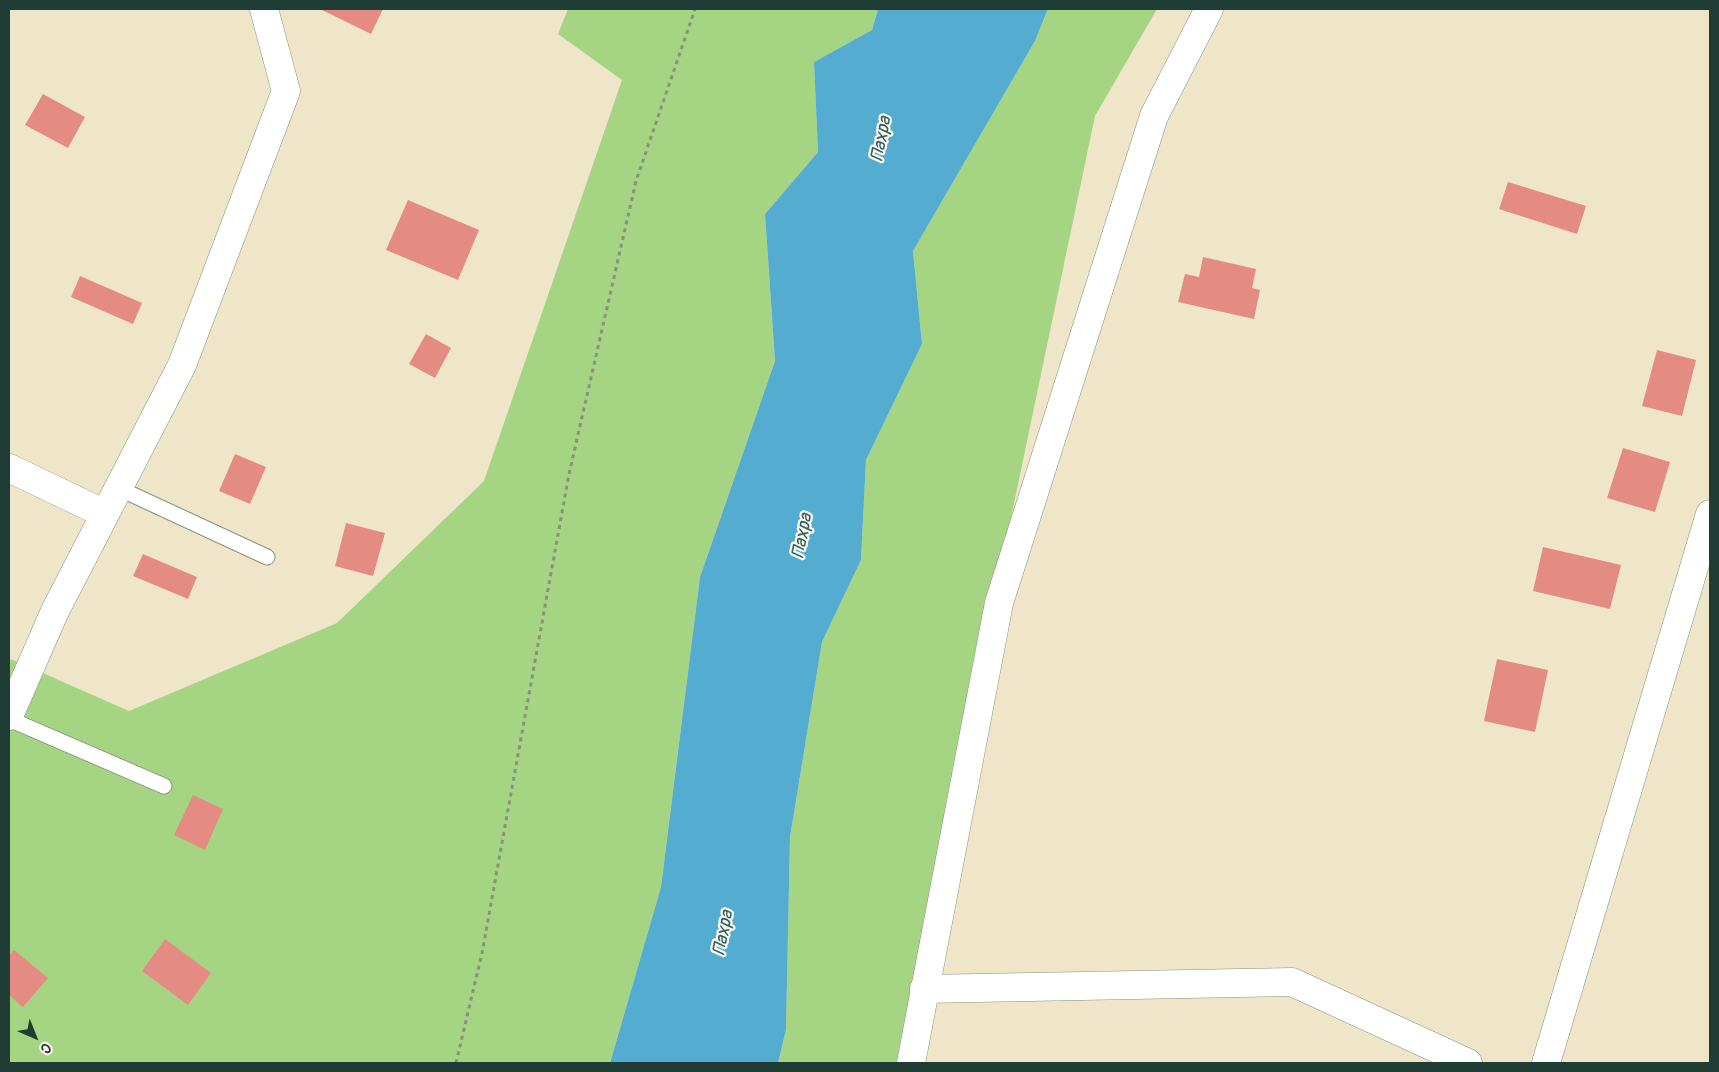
<!DOCTYPE html>
<meta charset="utf-8">
<style>
body{margin:0}
#map{position:relative;width:1719px;height:1072px;overflow:hidden;background:#efe6c9;font-family:Pangolin,sans-serif}
canvas{display:block}
.frame{position:absolute;inset:0;border:10px solid #1f3d34;pointer-events:none}
.north{position:absolute;left:10px;top:1012px;width:50px;height:50px;-webkit-text-stroke:4px #fbf7ec;paint-order:stroke;rotate:136deg;font-size:14px;font-weight:700;line-height:20px;text-align:center;color:#1f3d34}
.north::after{content:'';display:block;margin:auto;width:18px;height:22px;background:#1f3d34;clip-path:polygon(50% 0,100% 100%,50% 72%,0 100%)}
</style>
<div id="map">
<canvas width="1719" height="1072"></canvas>
<div class="frame"></div>
<div class="north">С</div>
</div>
<script>
const ctx = document.querySelector('canvas').getContext('2d');
ctx.lineJoin = 'round';
function paint(path, color) { ctx.fillStyle = color; ctx.fill(path, 'evenodd'); }
function trace(path, color, width, dash) { ctx.strokeStyle = color; ctx.lineWidth = width; ctx.lineCap = dash ? 'butt' : 'round'; ctx.setLineDash(dash || []); ctx.stroke(path); }
function label(font, color, halo, rows, align = 'center') {
  ctx.font = font + ' Pangolin,sans-serif'; ctx.lineWidth = 4.5; ctx.setLineDash([]); ctx.textBaseline = 'middle'; ctx.strokeStyle = halo; ctx.fillStyle = color; for (const [text, x, y, turn = 0] of rows) {
    ctx.save(); ctx.translate(x, y); ctx.rotate((+turn || 0) * Math.PI / 180); ctx.textAlign = isNaN(turn) ? turn : align; if (halo) ctx.strokeText(text, 0, 0); ctx.fillText(text, 0, 0); ctx.restore();
  }
}
paint(new Path2D(`
 M568 9H878L872 30 814 62 818 152 765 214 775 361 700 577 661 887 610 1063H9V663L11 659 129 711 337 623 484 481 622 80 558 34Z
 M1048 9H1157L1095 116 897 1063H778L786 1030 790 837 822 642 861 560 866 460 922 344 913 251 1035 41Z`), '#a5d583');
paint(new Path2D(`
 M878 9H1048L1035 41 913 251 922 344 866 460 861 560 822 642 790 837 786 1030 778 1063H610L661 887 700 577 775 361 765 214 818 152 814 62 872 30Z`), '#54acd1');
paint(new Path2D(`
 M320 9H383L371 34Z
 M43 94 85 117 68 148 25 125Z
 M1508 182 1586 206 1577 234 1499 209Z
 M408 200 479 230 458 280 386 250Z
 M1203 257 1256 269 1252 288 1260 290 1254 319 1178 302 1185 274 1199 277Z
 M80 276 142 303 133 324 71 297Z
 M426 334 451 348 435 378 409 364Z
 M1657 350 1696 360 1682 416 1642 406Z
 M1623 448 1670 462 1655 512 1607 498Z
 M235 454 266 467 250 504 219 491Z
 M346 523 385 533 373 576 335 566Z
 M1543 547 1621 565 1610 609 1533 591Z
 M143 554 197 577 188 599 133 576Z
 M1497 659 1548 670 1535 732 1484 721Z
 M193 795 223 809 205 850 174 835Z
 M165 939 211 973 188 1005 142 971Z
 M14 950 48 978 23 1007 9 995V956Z`), '#e48c84');
const service = new Path2D(`
 M118 488 267 557
 M9 719 164 786`);
const minor = new Path2D(`
 M9 468 105 514
 M9 716 55 611 182 365 286 91 264 9
 M924 989 1292 982 1468 1063
 M1546 1063 1710 514`);
const tertiary = new Path2D(`
 M911 1063 999 603 1154 116 1209 9`);
trace(service, '#87927e', 17);
trace(minor, '#87927e', 29);
trace(tertiary, '#87927e', 29);
trace(new Path2D(`
 M456 1063 482 953 569 474 636 181 695 9`), '#87927e', 3, [4, 4]);
trace(service, '#fff', 15);
trace(minor, '#fff', 28);
trace(tertiary, '#fff', 28);
label('italic 18px', '#2f5e63', '#fbf7ec', [
 ["Пахра",882,139,-79],
 ["Пахра",803,536,-79],
 ["Пахра",724,933,-79]
]);
</script>
